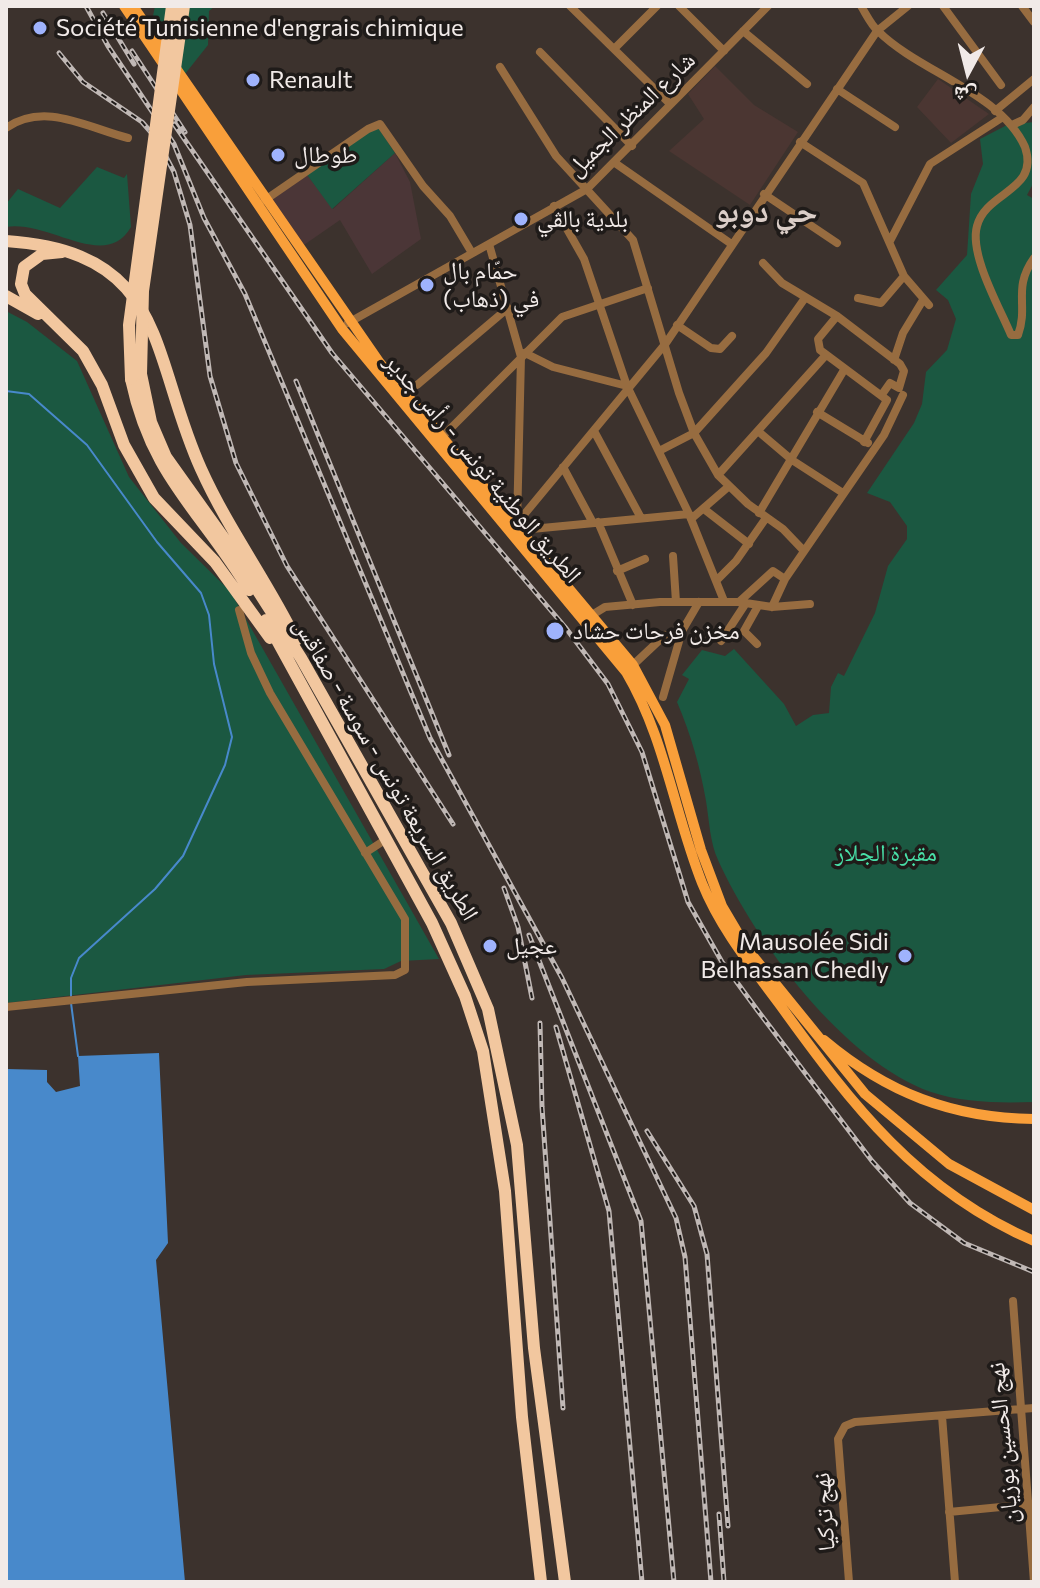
<!DOCTYPE html>
<meta charset="utf-8">
<style>
body{margin:0}
#map{position:relative;width:1040px;height:1588px;overflow:hidden;background:#3c322d;font-family:Commissioner,"Noto Naskh Arabic",sans-serif}
canvas{display:block}
.frame{position:absolute;inset:0;border:8px solid #f1eae8;pointer-events:none}
.north{position:absolute;left:928px;top:32px;width:80px;height:80px;-webkit-text-stroke:6px #1f1b19;paint-order:stroke;rotate:187deg;font-size:22px;font-weight:700;line-height:32px;text-align:center;color:#f1eae8}
.north::after{content:'';display:block;margin:auto;width:28px;height:36px;background:#f1eae8;clip-path:polygon(50% 0,100% 100%,50% 72%,0 100%)}
</style>
<div id="map">
<canvas width="1040" height="1588"></canvas>
<div class="frame"></div>
<div class="north">ش</div>
</div>
<script>
const ctx = document.querySelector('canvas').getContext('2d');
ctx.lineJoin = 'round';
function paint(path, color) { ctx.fillStyle = color; ctx.fill(path, 'evenodd'); }
function trace(path, color, width, dash) { ctx.strokeStyle = color; ctx.lineWidth = width; ctx.lineCap = dash ? 'butt' : 'round'; ctx.setLineDash(dash || []); ctx.stroke(path); }
function label(font, color, halo, rows, align = 'center') {
  ctx.font = font + ' Commissioner,"Noto Naskh Arabic",sans-serif'; ctx.lineWidth = 7; ctx.setLineDash([]); ctx.textBaseline = 'middle'; ctx.strokeStyle = halo; ctx.fillStyle = color; for (const [text, x, y, turn = 0] of rows) {
    ctx.save(); ctx.translate(x, y); ctx.rotate((+turn || 0) * Math.PI / 180); ctx.textAlign = isNaN(turn) ? turn : align; if (halo) ctx.strokeText(text, 0, 0); ctx.fillText(text, 0, 0); ctx.restore();
  }
}
paint(new Path2D(`
 M395 153 410 182 421 239 372 274 340 220 301 247 269 199 305 172 333 209Z`), '#4b3637');
paint(new Path2D(`
 M715 66 754 105 798 132 750 205 669 151 704 119 688 94Z
 M938 79 989 114 951 143 917 107Z`), '#4b3632');
paint(new Path2D(`
 M155 6H215L209 11 208 45 185 74 151 26Z
 M1034 122V182L1027 195 1034 199V1102C1001 1103 963 1103 931 1092 845 1062 755 942 718 860 710 843 709 819 706 801 700 766 691 735 677 702L689 679 682 675 702 650 725 656 734 649 784 704 796 726 813 715 829 713 831 687 838 673 844 676 875 613 888 566 907 539V526L890 502 867 493 914 423 922 404 926 372 947 350 956 319 948 300 936 290 967 255 971 194 983 164 980 139 1007 125Z
 M379 129 395 153 332 209 305 172 363 130Z
 M97 167 124 178 127 174 131 227C105 272 50 220 6 227V204L18 189 60 208Z
 M6 311 27 322 77 361 129 477 181 543 230 591 439 959 401 961 384 969 246 975 6 1003Z`), '#1b5841');
paint(new Path2D(`
 M159 1053 168 1243 156 1260 185 1582H6V1069L47 1070V1082L56 1092 80 1086 78 1056Z`), '#4889cb');
trace(new Path2D(`
 M6 391 29 394 87 445 157 542 201 593 209 615 214 664 232 737 225 765 183 856 155 889 79 958 71 978V996
 M71 1003 78 1056`), '#4889cb', 2);
trace(new Path2D(`
 M570 6 670 104
 M679 6 724 51
 M861 6C866 14 871 25 878 31 919 72 1000 92 1025 147 1040 191 986 191 977 226 969 255 1000 308 1011 335H1018C1029 305 1012 289 1034 258
 M943 6 1001 85
 M1022 6 1034 22
 M743 31 807 84
 M614 49 657 6
 M540 52 632 146
 M500 67 556 156 633 240 679 393 694 433 718 475 748 504 783 529 804 551
 M837 89 895 127
 M995 111 1034 79
 M1012 125 1023 120 1034 107
 M6 128C45 101 88 128 128 138
 M800 142 863 183 904 276 929 305
 M615 163 730 243
 M764 194 837 243
 M265 200 368 129 380 124 423 186 450 216 472 253
 M554 206 584 259 627 386 689 514 724 601
 M890 241 930 164 1003 117
 M489 244 521 357 517 524
 M763 263 782 283 837 316
 M858 298 881 303 904 276
 M348 323 587 189 768 6
 M677 325 711 348 720 349 732 336
 M525 353 553 367 627 386
 M894 360 903 333 923 300
 M401 387 417 385 508 308
 M817 412 868 443
 M594 431 641 518
 M759 432 792 460 843 493
 M442 437 562 317 648 288
 M864 442 887 400 820 350 818 339 837 316 900 364 904 371 899 388 890 383 883 393
 M659 451 694 433 766 353 805 298
 M563 467 593 523
 M718 475 825 356
 M704 509 749 544
 M759 513 844 370
 M691 519 728 487
 M598 522 633 605
 M513 528 666 343 877 31 908 6
 M521 530 689 514
 M673 556 676 602
 M617 571 645 559
 M717 580 736 561 766 518
 M739 602 773 571 785 579
 M772 607 785 579 884 435 903 395
 M592 615 605 607 660 602H739L772 607 810 604
 M721 641 746 603
 M757 644 744 631 758 606
 M633 665 665 635
 M663 697 682 631 699 602
 M365 853 385 840
 M6 1007 247 982 395 975 405 970V919L270 693 251 653 239 610
 M1013 1301 1034 1582
 M942 1416 955 1582
 M949 1512 1032 1504
 M849 1582 838 1439 845 1426 855 1422 1034 1408`), '#976c40', 8);
trace(new Path2D(`
 M124 6 342 329 626 672C665 738 674 812 702 883 720 928 751 966 780 1005 852 1105 918 1191 1034 1241
 M133 6 380 363 633 665 665 725 701 850 722 906 748 950 865 1094 949 1164 1034 1210
 M824 1040C887 1093 952 1118 1034 1119`), '#f99f3a', 10);
trace(new Path2D(`
 M6 241C169 252 149 354 201 469 228 529 267 581 296 640
 M62 252 42 254 24 267 21 284 25 294 83 351 102 385 124 445 154 498 215 562 270 638
 M6 296 38 314
 M141 374 151 422 166 457 228 544 301 658 451 923 488 1009 517 1145 534 1348 565 1582
 M131 379C152 478 201 510 249 590
 M266 620 432 923 465 996 483 1051 505 1191 522 1417 541 1582`), '#f2c79f', 12);
const rail = new Path2D(`
 M86 6 108 46 174 144 204 218 245 294 430 738 562 978 676 1218 685 1257 711 1582
 M103 13 134 64
 M132 51 185 132
 M59 53 83 82 142 122 156 138 174 172 190 225 210 376 236 463 287 566 453 824
 M174 124 332 353 565 627 608 684 642 752 688 902 722 962 758 1011 872 1161 910 1203 964 1243 1034 1272
 M296 381 449 755
 M504 888 518 927 532 998
 M529 935 641 1221 674 1582
 M540 1023 542 1107 563 1408
 M556 1027 609 1211 642 1582
 M647 1131 694 1206 707 1254 728 1526
 M719 1514 724 1582`);
trace(rail, '#c0b8b5', 5);
trace(rail, '#1f1b19', 2, [6]);
trace(new Path2D(`
 M141 374 143 291 184 6
 M131 379 129 325 172 6`), '#f2c79f', 12);
for (const [x, y, r, color] of [
 [40,28,8,"#9fb3fd"],
 [253,80,8,"#9fb3fd"],
 [278,155,8,"#9fb3fd"],
 [521,219,8,"#9fb3fd"],
 [427,285,8,"#9fb3fd"],
 [555,631,10,"#9fb3fd"],
 [490,946,8,"#9fb3fd"],
 [905,956,8,"#9fb3fd"]
]) { const dot = new Path2D(); dot.arc(x, y, r, 0, 2 * Math.PI); ctx.fillStyle = color; ctx.fill(dot); trace(dot, '#1f1b19', 3); }
label('24px', '#f1eae8', '#1f1b19', [
 ["Société Tunisienne d'engrais chimique",56,28],
 ["Renault",269,80],
 ["طوطال",294,155],
 ["بلدية بالڤي",537,219],
 ["حمّام بال",443,271],
 ["في (ذهاب)",443,299],
 ["مخزن فرحات حشاد",573,631],
 ["Mausolée Sidi",889,942,"right"],
 ["Belhassan Chedly",889,970,"right"],
 ["عجيل",506,946]
], 'left');
label('24px', '#f1eae8', '#1f1b19', [
 ["شارع المنظر الجميل",631,114,-44],
 ["الطريق الوطنية تونس - رأس جدير",483,468,50],
 ["الطريق السريعة تونس - سوسة - صفاقس",386,769,60],
 ["نهج الحسين بوزيان",1003,1443,-95],
 ["نهج تركيا",824,1512,-94]
]);
label('24px', '#48dfa7', '#1f1b19', [
 ["مقبرة الجلاز",886,853]
]);
label('bold 32px', '#dbcec8', '#1f1b19', [
 ["حي دوبو",766,211]
]);
</script>
